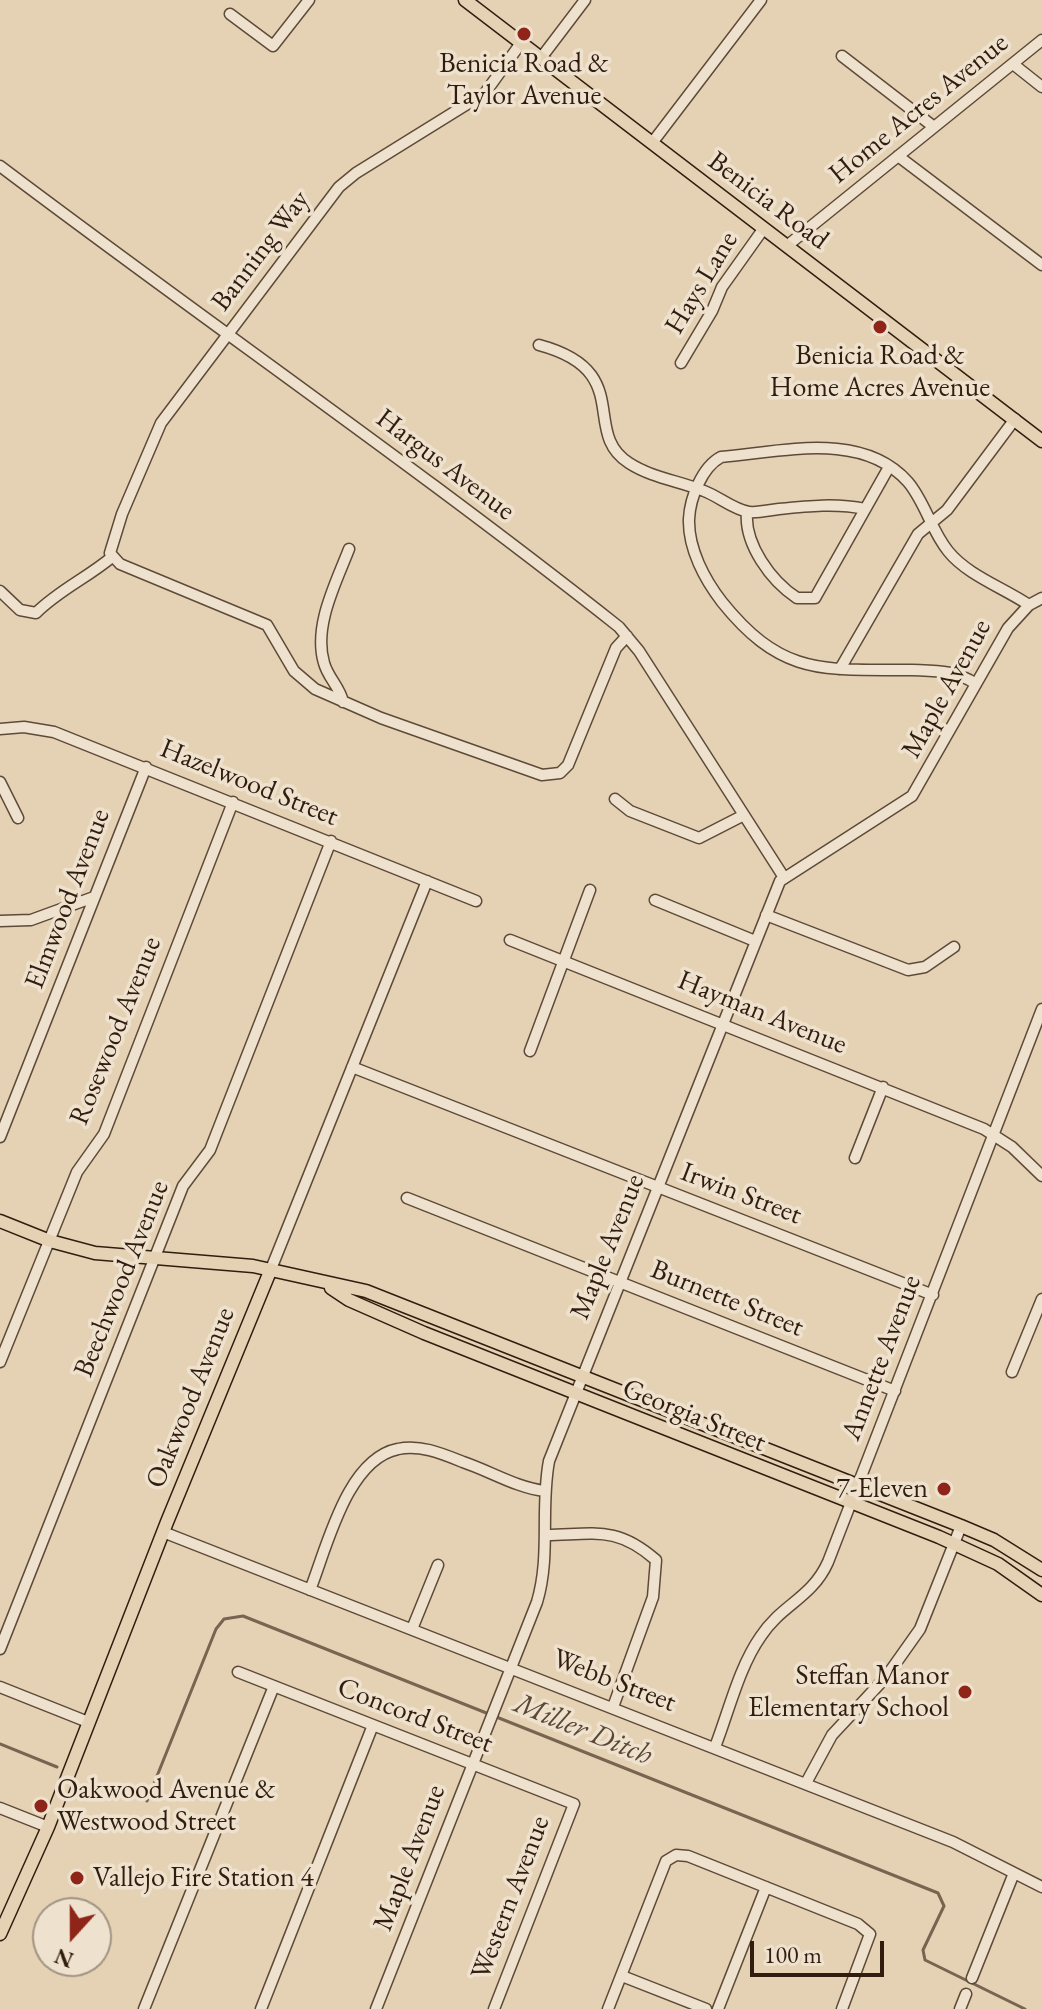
<!DOCTYPE html>
<style>
body{margin:0}
#map{position:relative;width:1042px;height:2009px;overflow:hidden;background:#e5d2b4;font-family:"EB Garamond",serif}
canvas{display:block}
.north{position:absolute;left:32px;top:1897px;width:80px;height:80px;box-sizing:border-box;background:#eee2ce;border:2px solid #a29382;border-radius:50%;rotate:201deg;font-size:22px;font-weight:700;line-height:32px;text-align:center;color:#311d0f}
.north::after{content:'';display:block;margin:auto;width:28px;height:36px;background:#8f2418;clip-path:polygon(50% 0,100% 100%,50% 72%,0 100%)}
.scale{position:absolute;left:750px;top:1941px;width:134px;height:36px;box-sizing:border-box;border:4px solid #311d0f;border-top:0;padding-left:10px;font-size:24px;line-height:28px;white-space:nowrap;color:#311d0f;-webkit-text-stroke:6px #eee2ce;paint-order:stroke}
</style>
<div id="map">
<canvas width="1042" height="2009"></canvas>
<div class="north">N</div>
<div class="scale">100 m</div>
</div>
<script>
const ctx = document.querySelector('canvas').getContext('2d');
ctx.lineJoin = 'round';
function trace(path, color, width, dash) { ctx.strokeStyle = color; ctx.lineWidth = width; ctx.lineCap = dash ? 'butt' : 'round'; ctx.setLineDash(dash || []); ctx.stroke(path); }
function label(font, color, halo, rows, align = 'center') {
  ctx.font = font + ' "EB Garamond",serif'; ctx.lineWidth = 7; ctx.setLineDash([]); ctx.textBaseline = 'middle'; ctx.strokeStyle = halo; ctx.fillStyle = color; for (const [text, x, y, turn = 0] of rows) {
    ctx.save(); ctx.translate(x, y); ctx.rotate((+turn || 0) * Math.PI / 180); ctx.textAlign = isNaN(turn) ? turn : align; if (halo) ctx.strokeText(text, 0, 0); ctx.fillText(text, 0, 0); ctx.restore();
  }
}
trace(new Path2D(`
 M0 1744 57 1767
 M147 1801 216 1629 224 1619 243 1616 938 1893 944 1906 923 1950 925 1960 1025 2009`), '#786450', 3);
const minor = new Path2D(`
 M230 14 273 46 309 0
 M521 43 485 93 356 173 339 187 161 423 122 514 110 553 120 564 267 625 294 671 315 689 381 718 542 775 560 773 568 765 616 648 627 636
 M842 56 934 127
 M541 58 585 0
 M1013 64 1042 87
 M652 143 761 0
 M898 156 1042 265
 M0 166C205 321 417 467 619 627L639 651 783 876
 M788 245 1042 40
 M539 345C636 371 580 432 629 463 652 478 680 481 704 491 718 496 734 510 749 512 758 513 770 510 779 509 808 506 837 503 865 509
 M681 363 712 311 722 287 764 228
 M747 512C744 544 771 581 797 598H815L889 467
 M0 591 20 610 36 613C59 590 87 578 112 557
 M840 669 918 534 947 510 1015 419
 M976 684C955 670 937 671 912 670 825 669 783 678 722 602 705 580 688 549 689 519 690 498 702 467 721 457 781 452 862 430 908 482 925 502 931 530 948 551 967 575 1004 588 1029 605
 M343 702C340 687 328 678 324 663 313 626 336 583 349 549
 M0 729 24 727 54 732 476 901
 M0 782 18 818
 M615 799 630 811 699 838 744 815
 M655 900 755 941
 M766 915 908 970 925 967 954 947
 M0 921 31 920 94 897
 M510 940 984 1129 1012 1147 1042 1176
 M530 1051 590 890
 M352 1067 933 1295
 M0 1137 146 767
 M855 1158 883 1087
 M407 1198 895 1391
 M271 1269 427 881
 M0 1362 77 1172 104 1134 233 802
 M1012 1372 1042 1299
 M163 1532 953 1842 1042 1887
 M547 1535C596 1534 617 1526 656 1560L653 1597 613 1707
 M310 1590C327 1547 347 1459 398 1449 420 1444 443 1454 463 1462 490 1471 517 1488 545 1491
 M412 1629 438 1565
 M0 1649 183 1186 210 1150 331 841
 M238 1672 574 1804 494 2009
 M0 1687 88 1722
 M715 1747C729 1711 739 1667 761 1636 781 1605 812 1598 828 1562L1042 1009
 M806 1783 832 1735 886 1677 920 1629 961 1526
 M0 1808 48 1827
 M622 1976 706 2009
 M972 1978 1014 1873
 M144 2009 274 1686
 M261 2009 373 1725
 M376 2009 537 1602C551 1555 540 1509 549 1461L780 881 912 796 1008 628 1029 605 1042 598
 M608 2009 666 1861 676 1855 688 1856 858 1924 870 1934 842 2009
 M718 2009 766 1887
 M960 2009 966 1994`);
const major = new Path2D(`
 M465 0 1042 441
 M0 1221 50 1241 95 1253 253 1266 366 1291 961 1526 994 1540 1042 1570
 M331 1288 349 1300 424 1333 939 1537 998 1564 1042 1595
 M0 1934 48 1827 167 1522 271 1269`);
trace(minor, '#5e4a38', 13);
trace(major, '#311d0f', 15);
trace(minor, '#eee2ce', 10);
trace(major, '#e5d2b4', 12);
for (const [x, y, r, color] of [
 [524,34,8,"#8f2418"],
 [880,327,8,"#8f2418"],
 [944,1489,8,"#8f2418"],
 [965,1692,8,"#8f2418"],
 [41,1806,8,"#8f2418"],
 [77,1878,8,"#8f2418"]
]) { const dot = new Path2D(); dot.arc(x, y, r, 0, 2 * Math.PI); ctx.fillStyle = color; ctx.fill(dot); trace(dot, '#eee2ce', 3); }
label('28px', '#311d0f', '#eee2ce', [
 ["Benicia Road &",524,64],
 ["Taylor Avenue",524,96],
 ["Benicia Road &",880,356],
 ["Home Acres Avenue",880,388],
 ["7-Eleven",928,1489,"right"],
 ["Steffan Manor",949,1676,"right"],
 ["Elementary School",949,1708,"right"],
 ["Oakwood Avenue &",57,1790,"left"],
 ["Westwood Street",57,1822,"left"],
 ["Vallejo Fire Station 4",93,1878,"left"]
]);
label('28px', '#311d0f', '#eee2ce', [
 ["Home Acres Avenue",919,109,-39],
 ["Benicia Road",768,201,37],
 ["Banning Way",261,251,-53],
 ["Hays Lane",702,283,-59],
 ["Hargus Avenue",445,465,37],
 ["Maple Avenue",947,689,-61],
 ["Hazelwood Street",249,783,22],
 ["Elmwood Avenue",68,899,-69],
 ["Hayman Avenue",762,1013,22],
 ["Rosewood Avenue",116,1031,-68],
 ["Irwin Street",741,1194,21],
 ["Maple Avenue",608,1247,-68],
 ["Beechwood Avenue",122,1279,-68],
 ["Burnette Street",727,1299,22],
 ["Annette Avenue",882,1358,-69],
 ["Oakwood Avenue",191,1398,-68],
 ["Georgia Street",694,1416,22],
 ["Webb Street",614,1681,21],
 ["Concord Street",415,1716,21],
 ["Maple Avenue",410,1858,-69],
 ["Western Avenue",511,1898,-69]
]);
label('italic 30px', '#5b4735', '#eee2ce', [
 ["Miller Ditch",583,1730,22]
]);
</script>
